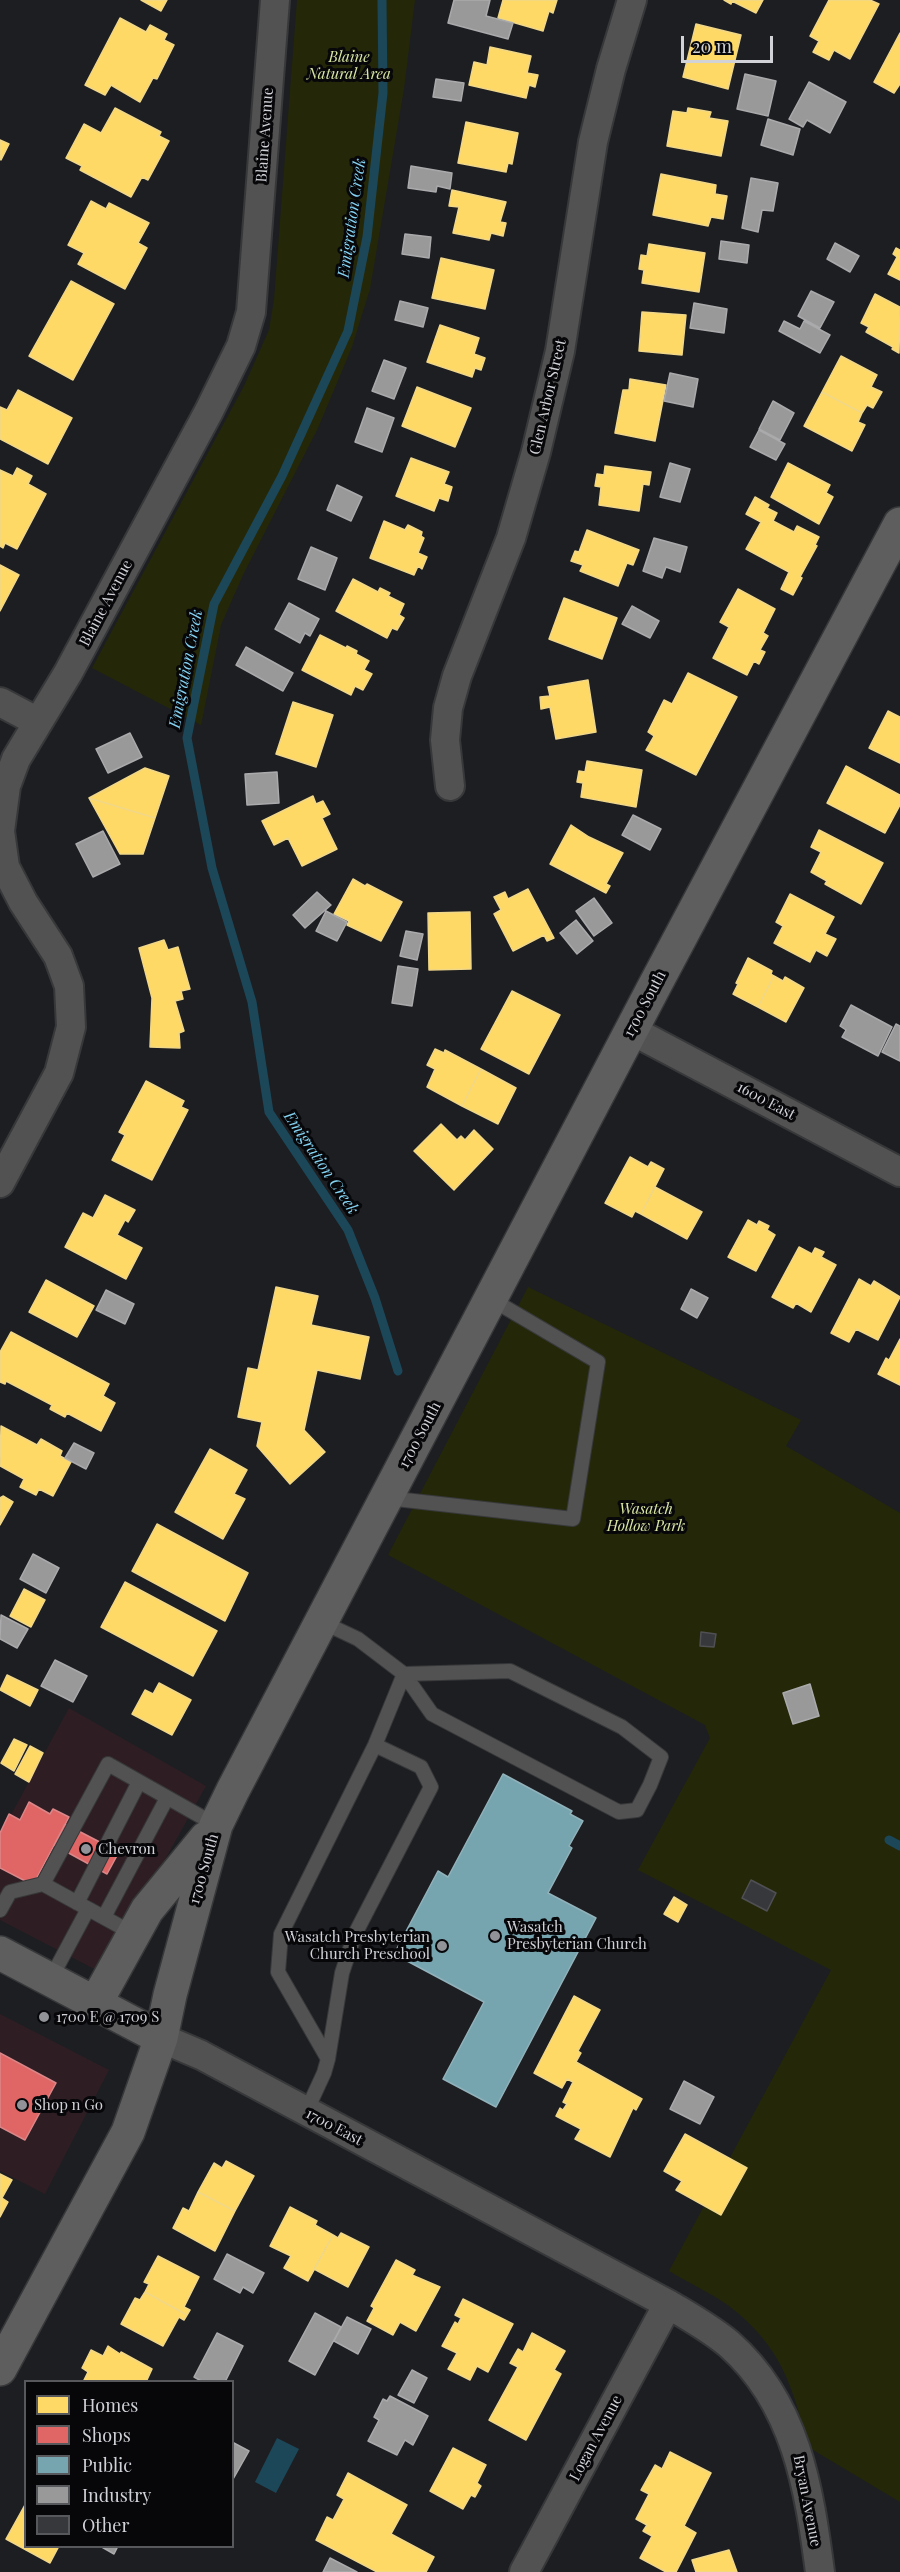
<!DOCTYPE html>
<style>
body{margin:0}
#map{position:relative;width:900px;height:2572px;overflow:hidden;background:#1d1e22;font-family:"Playfair Display",serif}
canvas{display:block}
.legend{position:absolute;left:24px;top:2380px;width:210px;height:168px;box-sizing:border-box;background:#07070a;border:2px solid #57585c;margin:0;padding:8px 10px;list-style:none;font-size:18px;color:#d0d2d7}
.legend li{display:flex;align-items:center;gap:12px;height:30px}
.legend b{width:30px;border:2px solid #57585c}
.scale{position:absolute;left:681px;top:36px;width:92px;height:27px;box-sizing:border-box;border:3px solid #d0d2d7;border-top:0;padding-left:8px;font-size:18px;line-height:21px;white-space:nowrap;color:#d0d2d7;-webkit-text-stroke:4px #07070a;paint-order:stroke}
</style>
<div id="map">
<canvas width="900" height="2572"></canvas>
<ul class="legend">
<li><b style="height:16px;background:#ffd966"></b>Homes</li>
<li><b style="height:16px;background:#e06666"></b>Shops</li>
<li><b style="height:16px;background:#76a5af"></b>Public</li>
<li><b style="height:16px;background:#999"></b>Industry</li>
<li><b style="height:16px;background:#37383b"></b>Other</li>
</ul>
<div class="scale">20 m</div>
</div>
<script>
const ctx = document.querySelector('canvas').getContext('2d');
ctx.lineJoin = 'round';
function paint(path, color) { ctx.fillStyle = color; ctx.fill(path, 'evenodd'); }
function trace(path, color, width, dash) { ctx.strokeStyle = color; ctx.lineWidth = width; ctx.lineCap = dash ? 'butt' : 'round'; ctx.setLineDash(dash || []); ctx.stroke(path); }
function label(font, color, halo, rows, align = 'center') {
  ctx.font = font + ' "Playfair Display",serif'; ctx.lineWidth = 6; ctx.setLineDash([]); ctx.textBaseline = 'middle'; ctx.strokeStyle = halo; ctx.fillStyle = color; for (const [text, x, y, turn = 0] of rows) {
    ctx.save(); ctx.translate(x, y); ctx.rotate((+turn || 0) * Math.PI / 180); ctx.textAlign = isNaN(turn) ? turn : align; if (halo) ctx.strokeText(text, 0, 0); ctx.fillText(text, 0, 0); ctx.restore();
  }
}
paint(new Path2D(`
 M69 1708 206 1786 102 1973 0 1920V1835Z
 M0 2014 109 2070 45 2194 0 2171Z`), '#2e1e23');
paint(new Path2D(`
 M297 0H415L404 89 370 289 352 347 318 428 243 575 221 625 201 725 92 668 244 386 269 330 274 300Z
 M528 1287 801 1420 786 1446 900 1513V2502L808 2447C793 2386 781 2346 729 2306 711 2293 689 2283 669 2271L831 1970 638 1870 710 1738 705 1725 388 1555Z`), '#242809');
paint(new Path2D(`
 M277 2438 299 2449 276 2493 255 2482Z`), '#1c4758');
const homes = new Path2D(`
 M141 0H167L161 11Z
 M503 0H557L553 13 549 11 543 31 498 18Z
 M724 0H763L756 13 732 1 731 4Z
 M829 0H870L879 4 850 59 834 50 829 60 813 52 819 41 810 36Z
 M120 18 146 32 150 25 167 34 164 40 174 45 157 79 153 78 140 102 111 85 105 95 85 85Z
 M696 24 741 35 728 89 683 77Z
 M900 33V84L894 93 874 82Z
 M490 47 531 56 527 73 538 75 535 87 529 85 526 98 469 85 474 62 487 65Z
 M115 108 161 132 159 136 169 141 148 180 142 177 131 197 80 170 82 166 66 158 84 124 101 133Z
 M688 108 711 112 709 118 728 121 721 156 667 146 673 111 687 113Z
 M466 122 518 133 512 164 508 163 506 172 458 163Z
 M0 140 9 144 1 160 0 159Z
 M661 174 716 185 715 194 727 196 723 219 711 217 708 226 653 215Z
 M452 190 506 202 500 222 506 223 503 236 491 233 489 240 453 233 459 207 449 206Z
 M91 201 106 209 109 203 149 223 138 243 147 248 125 289 78 264 84 253 68 245Z
 M649 244 705 253 699 292 642 283 644 270 639 269 641 255 647 256Z
 M896 248 900 250V280L888 274 897 257 893 254Z
 M441 258 494 270 485 309 432 298Z
 M71 281 114 304 73 380 29 356Z
 M875 294 900 307 899 353 892 349 893 347 866 332 869 327 861 323Z
 M642 312 686 315 682 355 639 351Z
 M440 325 479 338 474 354 485 358 481 370 475 368 472 377 427 362Z
 M841 356 877 375 871 387 882 392 873 408 867 405 862 413 822 392Z
 M630 379 666 385 655 441 615 433 623 390H629Z
 M417 387 471 408 455 447 402 426Z
 M18 390 72 418 48 464 0 439V407L7 410Z
 M822 392 862 413 858 422 865 425 852 451 804 426Z
 M411 458 449 472 444 484 452 487 448 501 439 498 434 511 396 496Z
 M788 463 830 485 826 493 833 497 819 524 771 497Z
 M605 466 651 472 649 485 643 484 639 511 599 505 601 487 595 486 597 474 604 475Z
 M17 468 32 476 28 484 46 494 17 549 5 543 3 548 0 546V470L13 476Z
 M755 497 769 505 767 508 777 513 773 521 794 532 797 526 819 537 815 545 817 546 800 577 802 578 793 595 781 589 789 572 746 549 761 522 746 514Z
 M384 521 405 530 408 525 422 532 421 536 424 538 418 553 427 557 422 569 418 566 414 575 370 558Z
 M587 530 639 550 633 565 627 563 618 586 580 571 583 565 571 561 575 551 579 552Z
 M0 565 19 575 0 611Z
 M353 579 378 592 380 588 390 593 388 596 404 604 399 615 404 618 397 630 392 628 387 638 336 611Z
 M738 589 775 609 763 633 768 636 760 650 765 652 759 664 754 661 747 675 713 658 729 627 720 622Z
 M564 598 617 618 602 659 549 639Z
 M320 635 346 648 347 646 357 651 356 654 369 661 364 670 372 674 363 690 355 686 351 695 302 670Z
 M688 673 737 697 696 775 646 750 654 736 648 732 664 700 672 704Z
 M588 680 596 732 556 739 550 707 541 709 540 697 550 696 548 687Z
 M293 702 333 715 316 767 276 754Z
 M888 711 900 717V763L869 748Z
 M587 761 642 770 636 807 581 797 583 783 577 782 579 771 585 772Z
 M846 766 900 795V805L885 833 827 803Z
 M145 768 169 776 155 818 89 798Z
 M313 796 316 804 323 801 330 814 322 818 337 849 302 866 288 838 274 845 262 821Z
 M89 798 155 818 143 854H120Z
 M571 825 589 837 623 853 606 884 610 886 606 893 550 864Z
 M819 830 883 863 861 904 825 884 827 881 811 872 821 852 811 847Z
 M353 879 365 886 367 884 402 902 381 941 347 925 349 921 334 914Z
 M528 889 554 938 547 941 544 935 513 951 494 914 501 910 494 897 505 892 508 899Z
 M790 894 834 917 825 934 836 939 827 956 816 950 810 962 774 943 783 926 776 922Z
 M470 912 471 969 429 970 428 913Z
 M164 940 168 950 178 947 190 989 181 991 183 999 175 1001 184 1031 179 1033 180 1048 150 1047 152 998 139 948Z
 M748 958 772 971 771 974 774 976 758 1007 733 994 738 984 736 983Z
 M774 976 783 981 785 977 804 988 786 1022 758 1007Z
 M512 991 560 1015 529 1074 481 1049Z
 M435 1049 444 1053 445 1050 481 1069 462 1106 427 1087 435 1069 427 1065Z
 M481 1069 516 1088 498 1124 462 1106Z
 M146 1081 184 1101 181 1107 188 1110 152 1180 112 1160 125 1135 119 1132Z
 M441 1124 457 1140 461 1136 465 1140 474 1130 493 1149 454 1190 414 1151Z
 M630 1157 648 1167 651 1162 664 1169 641 1214 635 1211 632 1217 605 1203Z
 M655 1187 702 1212 687 1239 641 1214Z
 M105 1195 135 1210 128 1222 125 1220 117 1235 142 1248 126 1279 65 1247 83 1213 93 1218Z
 M748 1220 757 1225 759 1221 769 1226 767 1230 775 1235 756 1271 728 1257Z
 M799 1247 812 1254 815 1248 824 1252 821 1257 836 1265 811 1312 796 1303 793 1308 772 1297Z
 M859 1279 871 1286 874 1281 900 1297 878 1340 856 1329 849 1342 831 1333Z
 M46 1280 94 1306 77 1337 29 1312Z
 M276 1287 318 1296 311 1325 369 1337 360 1379 317 1370 304 1430 325 1452 290 1484 257 1446 262 1422 238 1417 248 1368 258 1370Z
 M11 1332 109 1384 103 1396 115 1403 101 1431 67 1413 65 1417 50 1409 52 1405 6 1381 5 1384 0 1382V1352Z
 M900 1339V1385L878 1374 886 1358 889 1360Z
 M1 1426 37 1445 41 1439 62 1451 60 1456 71 1462 53 1496 39 1489 36 1495 20 1487 24 1479 0 1466Z
 M210 1449 247 1470 234 1494 245 1499 223 1539 175 1512Z
 M3 1496 13 1502 0 1525V1498Z
 M157 1524 248 1573 225 1621 132 1571Z
 M125 1582 217 1631 193 1676 101 1627Z
 M24 1589 45 1600 31 1627 10 1616Z
 M7 1675 38 1690 30 1706 0 1690Z
 M159 1683 191 1700 172 1735 132 1714 145 1690 153 1694Z
 M14 1739 27 1745 14 1771 1 1763Z
 M30 1746 43 1753 29 1782 15 1774Z
 M674 1897 687 1905 678 1922 664 1914Z
 M574 1996 600 2010 578 2051 581 2053 576 2062 642 2099 636 2110 633 2108 610 2157 575 2139 581 2129 556 2116 560 2108 563 2110 567 2104 563 2102 573 2082 567 2079 562 2088 534 2073Z
 M685 2134 747 2168 721 2215 676 2190 682 2181 664 2171Z
 M226 2161 254 2176 235 2211 198 2192 214 2163 222 2168Z
 M0 2174 12 2180 2 2198 8 2202 0 2217Z
 M198 2192 235 2211 215 2251 173 2228 183 2208 189 2211Z
 M290 2207 317 2221 315 2225 333 2235 308 2281 284 2268 291 2256 270 2246Z
 M341 2233 369 2247 348 2287 314 2269 333 2235 338 2238Z
 M158 2256 199 2277 184 2307 190 2310 187 2315 145 2292 149 2284 144 2282Z
 M396 2260 415 2270 412 2275 440 2287 416 2331 400 2322 393 2335 367 2321 374 2308 371 2306Z
 M145 2292 187 2315 184 2320 179 2317 163 2346 121 2324 135 2298 140 2300Z
 M463 2299 513 2324 488 2372 477 2366 470 2380 448 2369 457 2353 442 2346 455 2322 458 2324 461 2318 455 2315Z
 M532 2333 565 2351 554 2370 561 2374 526 2440 489 2420 518 2367 510 2363 518 2349 523 2352Z
 M108 2346 120 2354 121 2352 152 2369 146 2382H83L88 2372 82 2368 91 2350 103 2356Z
 M453 2448 486 2465 477 2483 481 2486 475 2497 471 2495 463 2509 430 2491Z
 M670 2452 711 2473 684 2526 696 2533 676 2572H666L640 2558 652 2536 643 2531 647 2525 636 2519 649 2494 641 2490 655 2465 662 2469Z
 M348 2473 407 2505 391 2534 434 2557 426 2572H377L316 2540 327 2517 333 2520 344 2499 337 2495Z
 M26 2503V2546H59L50 2563 6 2539Z
 M729 2550 737 2572H696L692 2560Z`);
paint(homes, '#ffd966');
trace(homes, '#f1d788', 1.5);
const shops = new Path2D(`
 M29 1802 50 1814 53 1809 69 1817 33 1885 0 1868V1833L9 1814 20 1820Z
 M65 1824 119 1852 107 1874 54 1845Z
 M0 2053 56 2083 25 2140 0 2127Z`);
paint(shops, '#e06666');
trace(shops, '#db8688', 1.5);
const public = new Path2D(`
 M503 1774 572 1811 570 1814 583 1821 569 1846 572 1848 548 1893 596 1918 496 2107 443 2079 484 2002 394 1954 438 1871 448 1877Z`);
paint(public, '#76a5af');
trace(public, '#91b2bb', 1.5);
const industry = new Path2D(`
 M454 0H490L486 16 513 23 508 39 448 23Z
 M745 74 776 81 768 116 737 109Z
 M436 79 464 83 461 101 433 97Z
 M809 82 846 102 830 133 807 120 803 127 789 119Z
 M768 119 800 129 793 155 761 145Z
 M411 166 452 173 450 189 437 186 436 192 408 188Z
 M751 178 778 183 773 211 762 210 758 232 742 228Z
 M405 234 431 237 429 258 402 254Z
 M721 241 749 245 747 263 719 259Z
 M835 243 859 256 850 272 827 259Z
 M811 291 834 302 820 328 798 316Z
 M400 301 428 308 423 327 395 320Z
 M694 303 727 309 724 333 690 328Z
 M784 321 800 329 804 321 830 335 820 353 779 331Z
 M384 360 406 368 394 399 372 391Z
 M670 373 698 379 693 407 664 401Z
 M773 401 794 413 780 440 759 429Z
 M367 408 394 418 382 452 355 442Z
 M759 430 785 444 776 460 750 447Z
 M670 463 690 469 680 502 660 497Z
 M337 485 362 497 351 521 327 510Z
 M654 538 687 547 680 572 666 567 662 578 643 571Z
 M311 547 337 558 325 590 298 579Z
 M289 603 319 619 310 636 305 633 300 643 275 629Z
 M632 606 659 621 650 638 622 624Z
 M246 647 293 673 283 691 236 665Z
 M130 733 142 757 108 773 96 749Z
 M277 772 279 803 247 805 245 774Z
 M633 815 661 829 650 850 622 835Z
 M103 831 120 864 93 877 76 844Z
 M317 892 331 905 305 928 293 915Z
 M594 898 612 923 594 936 576 911Z
 M326 911 347 922 337 941 316 931Z
 M576 920 593 941 577 954 560 933Z
 M406 931 423 934 417 960 400 956Z
 M398 966 418 969 412 1006 392 1003Z
 M851 1005 892 1027 878 1056 842 1037 846 1030 840 1026Z
 M896 1024 900 1026V1061L882 1052Z
 M691 1289 708 1298 697 1318 681 1309Z
 M106 1290 134 1304 125 1324 96 1310Z
 M74 1443 94 1453 86 1469 65 1458Z
 M33 1554 59 1568 46 1593 20 1579Z
 M1 1615 28 1629 17 1648 0 1639Z
 M55 1660 87 1676 73 1702 41 1686Z
 M810 1684 819 1716 793 1724 783 1693Z
 M684 2081 714 2097 700 2124 670 2109Z
 M227 2254 264 2273 253 2293 243 2287 240 2293 214 2279Z
 M315 2313 341 2327 315 2375 289 2361Z
 M347 2317 371 2329 358 2354 334 2341Z
 M217 2333 243 2346 225 2382H203L194 2377Z
 M412 2370 427 2378 414 2403 398 2395Z
 M390 2396 428 2416 413 2445 405 2440 397 2455 368 2441 379 2420 374 2417 383 2399 387 2401Z
 M232 2442 249 2451 232 2481Z
 M100 2546H118L114 2554Z
 M330 2558 357 2572H323Z`);
paint(industry, '#999');
trace(industry, '#aaaaac', 1.5);
trace(new Path2D(`
 M382 0 383 93 367 237 348 331 282 476 214 604 187 738 212 868 252 1002 269 1112 348 1230 375 1298 398 1371
 M889 1840 900 1846`), '#1c4758', 9);
const building = new Path2D(`
 M701 1632 716 1634 714 1647 700 1646Z
 M751 1880 776 1893 767 1911 742 1898Z`);
paint(building, '#37383b');
trace(building, '#505054', 1.5);
const lane = new Path2D(`
 M387 1498 573 1519 598 1362 491 1299
 M322 1622 358 1639 404 1674 432 1714 619 1812 637 1810 650 1785 661 1757 622 1727 510 1671 404 1674
 M77 1903 139 1782
 M0 1910 10 1892 43 1884
 M104 1917 167 1798
 M134 1934 43 1884 108 1764 216 1825
 M50 1980 88 1909
 M328 2059 278 1972 281 1934 375 1745 404 1674
 M306 2112 324 2073 328 2059 342 1973 355 1934 431 1787 421 1767 375 1745`);
const street = new Path2D(`
 M0 702 38 722
 M450 786 445 740 448 708 457 676 511 538 536 452 560 351 593 142 611 69 632 0
 M631 1030 900 1172
 M0 1183 59 1073 71 1027 69 986 58 956 23 902 5 867 0 831 6 786 16 759 68 673 209 411 241 346 251 312 275 0
 M161 2038 201 2055 668 2304C688 2316 710 2328 729 2344 796 2403 809 2488 820 2572
 M524 2572 668 2304`);
const secondary = new Path2D(`
 M0 1953 161 2038
 M95 2004 147 1910 206 1838
 M0 2369 128 2132 161 2038 170 1995 216 1825 233 1790 655 985 900 524`);
trace(lane, '#37383a', 16);
trace(street, '#37383a', 32);
trace(secondary, '#37383a', 36);
trace(lane, '#535252', 14);
trace(street, '#535252', 28);
trace(secondary, '#5e5e5e', 33);
for (const [x, y, r, color] of [
 [86,1849,6,"#919398"],
 [495,1936,6,"#919398"],
 [442,1946,6,"#919398"],
 [44,2017,6,"#919398"],
 [22,2105,6,"#919398"]
]) { const dot = new Path2D(); dot.arc(x, y, r, 0, 2 * Math.PI); ctx.fillStyle = color; ctx.fill(dot); trace(dot, '#07070a', 2); }
label('italic 15px', '#d9e7a4', '#07070a', [
 ["Blaine",349,57],
 ["Natural Area",349,74],
 ["Wasatch",646,1509],
 ["Hollow Park",646,1526]
]);
label('15px', '#d0d2d7', '#07070a', [
 ["Blaine Avenue",265,135,-86],
 ["Glen Arbor Street",548,397,-77],
 ["Blaine Avenue",106,603,-62],
 ["1700 South",645,1004,-62],
 ["1600 East",766,1101,28],
 ["1700 South",420,1435,-62],
 ["1700 South",204,1869,-74],
 ["1700 East",334,2127,28],
 ["Logan Avenue",596,2438,-62],
 ["Bryan Avenue",807,2501,79]
]);
label('15px', '#d0d2d7', '#07070a', [
 ["Chevron",98,1849],
 ["Wasatch",507,1927],
 ["Presbyterian Church",507,1944],
 ["Wasatch Presbyterian",430,1937,"right"],
 ["Church Preschool",430,1954,"right"],
 ["1700 E @ 1709 S",56,2017],
 ["Shop n Go",34,2105]
], 'left');
label('italic 16px', '#85d3f3', '#07070a', [
 ["Emigration Creek",352,218,-82],
 ["Emigration Creek",186,669,-79],
 ["Emigration Creek",321,1163,56]
]);
</script>
